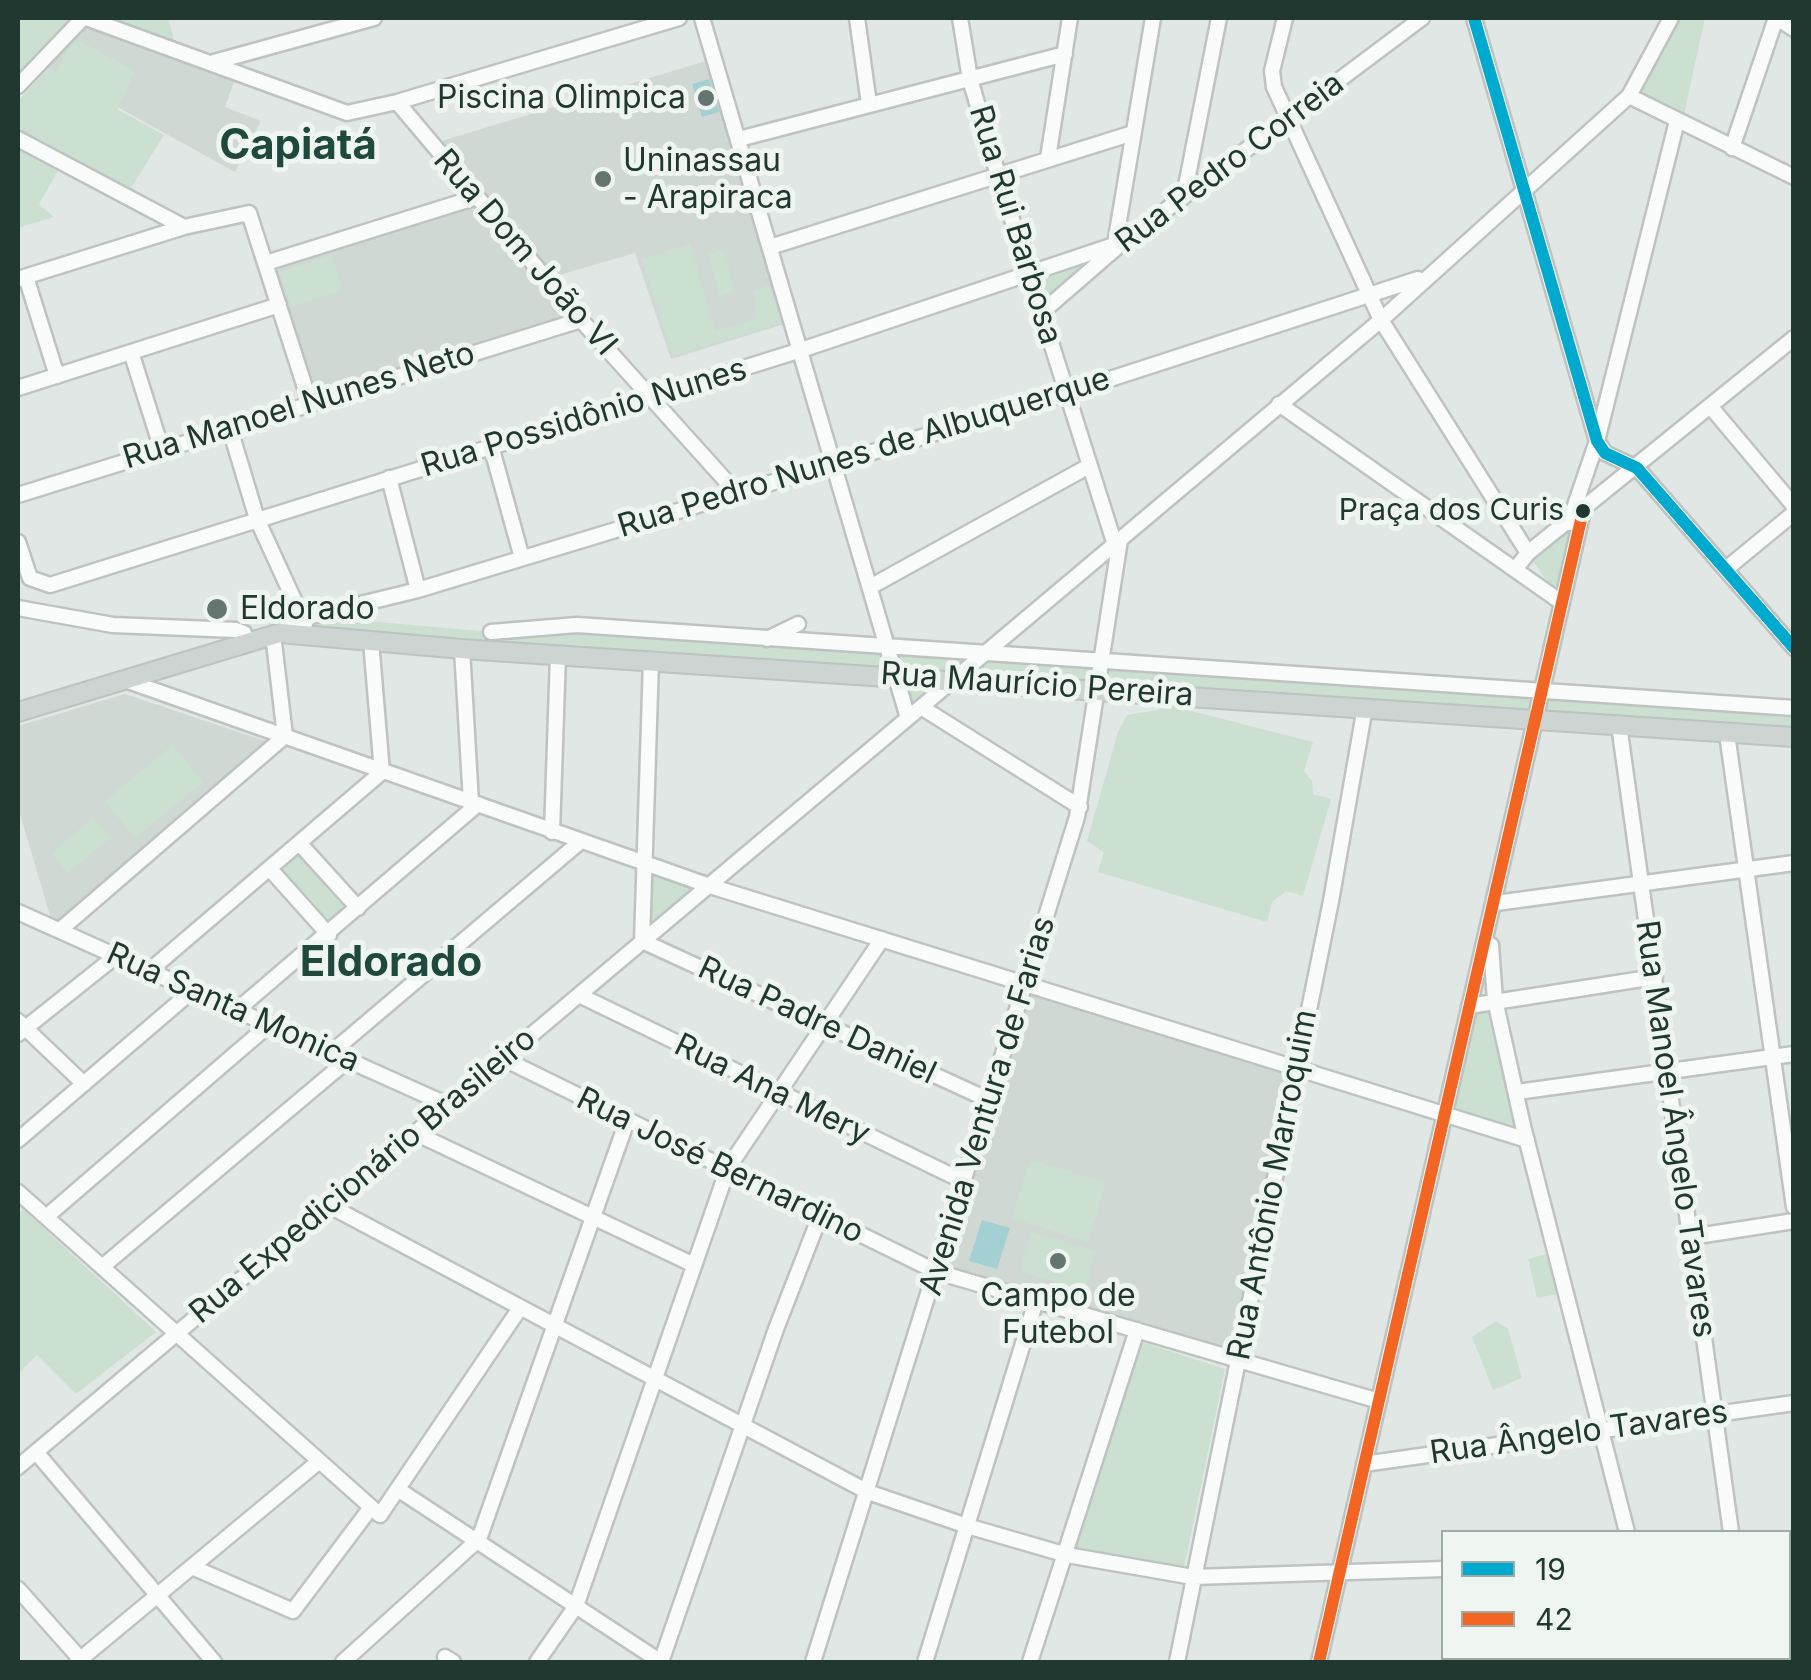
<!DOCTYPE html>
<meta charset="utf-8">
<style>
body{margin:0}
#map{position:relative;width:1811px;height:1680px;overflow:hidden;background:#e1e7e4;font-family:Inter,sans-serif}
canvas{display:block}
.frame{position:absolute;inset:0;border:20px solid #213831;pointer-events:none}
.legend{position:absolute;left:1441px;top:1530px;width:350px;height:130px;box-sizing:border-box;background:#eff6f2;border:2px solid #9daaa5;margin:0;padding:12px 18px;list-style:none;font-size:30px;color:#213831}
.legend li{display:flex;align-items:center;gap:20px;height:50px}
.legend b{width:50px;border:2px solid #9daaa5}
</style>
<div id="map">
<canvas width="1811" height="1680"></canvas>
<div class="frame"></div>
<ul class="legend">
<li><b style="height:12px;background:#00a9ce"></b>19</li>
<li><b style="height:12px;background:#f26522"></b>42</li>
</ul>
</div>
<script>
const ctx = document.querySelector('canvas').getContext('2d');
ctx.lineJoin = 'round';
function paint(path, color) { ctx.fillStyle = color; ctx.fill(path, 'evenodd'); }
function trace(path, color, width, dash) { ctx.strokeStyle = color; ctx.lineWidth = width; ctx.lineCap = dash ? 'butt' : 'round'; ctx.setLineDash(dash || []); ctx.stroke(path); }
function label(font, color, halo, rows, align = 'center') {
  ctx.font = font + ' Inter,sans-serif'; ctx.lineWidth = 10; ctx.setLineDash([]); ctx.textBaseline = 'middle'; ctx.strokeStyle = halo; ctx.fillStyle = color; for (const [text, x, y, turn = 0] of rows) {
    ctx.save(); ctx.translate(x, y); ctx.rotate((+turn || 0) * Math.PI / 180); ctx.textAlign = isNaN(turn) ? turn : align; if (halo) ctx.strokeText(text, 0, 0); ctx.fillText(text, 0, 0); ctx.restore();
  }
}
paint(new Path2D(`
 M81 19 234 82 225 107 261 121 235 172 38 63Z
 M706 61 784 324 671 359 635 253 549 278 435 143Z
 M477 197 581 320 310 403 266 263Z
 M125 694 274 744 58 922 51 919 18 807V726Z
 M1028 983 1296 1066 1237 1361 937 1272Z`), '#d0d8d4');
paint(new Path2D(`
 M18 18H76L58 31 18 79Z
 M86 18H168L176 48Z
 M1676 18H1705L1683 119 1635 94Z
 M72 37 135 71 117 109 164 135 131 188 18 129V101L48 69 56 73Z
 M18 149 58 171 39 204 54 217 18 228Z
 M690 244 715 331 756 319 754 291 770 285 781 323 673 356 642 259Z
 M1115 246 1041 313 1030 275Z
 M723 249 735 291 720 296 708 254Z
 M332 255 343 290 291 307 280 272Z
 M1571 529 1557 596 1531 558Z
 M334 618 491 632 577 625 1793 708V737L954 680 908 718 895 677 307 628Z
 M1160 703 1313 742 1304 771 1312 781 1313 794 1331 799 1303 896 1286 891 1272 902 1267 922 1098 872 1104 852 1087 841 1118 732 1127 715 1158 710Z
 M173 745 203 782 135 838 105 801Z
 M93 818 110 838 68 873 51 853Z
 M298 855 345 909 331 923 281 869Z
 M646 871 698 890 646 934Z
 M1491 1007 1492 1023 1514 1128 1453 1111 1476 1009Z
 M1030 1160 1106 1182 1088 1242 1011 1218Z
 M23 1209 156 1332 76 1394 37 1355 18 1374V1216Z
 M1032 1232 1096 1252 1084 1291 1020 1271Z
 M1546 1254 1558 1294 1537 1298 1528 1259Z
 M1496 1321 1508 1329 1522 1378 1493 1390 1472 1337Z
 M1139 1341 1225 1369 1183 1573 1075 1551Z`), '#cbe0d0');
paint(new Path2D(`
 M709 79 719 112 702 117 692 84Z
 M982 1220 1010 1228 997 1269 969 1261Z`), '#a4d0d3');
const minor = new Path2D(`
 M86 18 347 113 397 102 679 18
 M702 18 908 718
 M857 18 869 104
 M960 18 970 79 998 175 1115 545
 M1285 18 1272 71 1274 87 1381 320 1528 553
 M1474 18 1597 441 1605 453 1637 468 1794 648
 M1777 18 1794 29
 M214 62 374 18
 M18 86 83 18
 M1629 96 1794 177
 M397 102 581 320 735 491
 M18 139 184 227
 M739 139 1065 54
 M1732 148 1776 18
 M1048 158 1070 18
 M1184 196 1219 18
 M770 247 1133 133
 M1114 250 1153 18
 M266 263 477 197
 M26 277 57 376
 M18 279 184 227 249 213 310 403
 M1041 313 1123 242 1422 18
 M131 352 161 447
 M18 388 279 305
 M1279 404 1561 602
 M1710 406 1794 506
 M230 429 257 519 305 624
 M491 446 522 558
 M389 478 418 590
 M18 495 581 320
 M1569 523 1597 441 1677 121
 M18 542 30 578 50 585 801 350 1123 242
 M1517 567 1528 553 1794 338
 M1726 569 1794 513
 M870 587 1089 466
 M18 608 113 625 236 630 244 633 246 641
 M491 632 577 625 1794 708
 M280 633 303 618 418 590 1067 393 1418 279
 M273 634 285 736
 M767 639 798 624
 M462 649 471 802
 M651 661 642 941 991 1101
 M125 680 710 886 1527 1140
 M921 707 1080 807
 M1619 725 1731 1532
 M1727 734 1794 1207
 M552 832 558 655
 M300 844 358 908
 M270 869 329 935
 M1496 903 1794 863
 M18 912 448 1105
 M60 930 285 736
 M1491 945 1495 1000 1523 1126 1627 1532
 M149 971 382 772 371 641
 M581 996 965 1182
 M1469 1006 1655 977
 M237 1010 478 804
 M18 1021 84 1084
 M18 1034 116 956
 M332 1052 581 841
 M504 1059 937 1272 1379 1401
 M1517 1092 1794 1054
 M415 1133 692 1264
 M18 1140 192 991
 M18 1192 380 1515 520 1308
 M328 1205 868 1492 967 1526 1067 1555 1193 1577 1444 1569
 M46 1217 270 1024
 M1691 1237 1794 1221
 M102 1267 349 1059
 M36 1452 214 1662
 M1364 1464 1794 1403
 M18 1467 1381 320 1629 96 1671 18
 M399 1490 661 1662
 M1788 1562H1794
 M192 1567 293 1611 369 1510
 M18 1589 83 1662
 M445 1657 453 1662
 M1659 1658 1660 1662
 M77 1662 317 1463
 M343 1662 479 1539 627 1121
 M537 1662 576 1606 728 1168 882 939
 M661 1662 776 1329 820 1216
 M813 1662 1077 817 1120 540
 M925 1662 1036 1301
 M1030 1662 1137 1330
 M1177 1662 1331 901 1365 707
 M1319 1662 1583 511`);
const major = new Path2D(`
 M18 712 280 633 462 649 1794 737`);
trace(minor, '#bec3c1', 19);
trace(major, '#bcc3c1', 22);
trace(minor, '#fafbfb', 14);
trace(major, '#cdd4d1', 18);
trace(new Path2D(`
 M1474 18 1597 441 1605 453 1637 468 1794 648`), '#00a9ce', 12);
trace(new Path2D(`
 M1319 1662 1583 511`), '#f26522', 12);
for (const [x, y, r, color] of [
 [706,98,10,"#647570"],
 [603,179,10,"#647570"],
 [1583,511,9,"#213831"],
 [217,609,12,"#647570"],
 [1058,1261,10,"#647570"]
]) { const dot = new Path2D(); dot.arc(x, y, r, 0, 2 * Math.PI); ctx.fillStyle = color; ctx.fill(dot); trace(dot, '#eff6f2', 4); }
label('30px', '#213831', '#eff6f2', [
 ["Praça dos Curis",1564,511]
], 'right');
label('32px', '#213831', '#eff6f2', [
 ["Piscina Olimpica",686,98,"right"],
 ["Uninassau",623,161],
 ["- Arapiraca",623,198],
 ["Eldorado",240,609],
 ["Campo de",1058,1296,"center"],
 ["Futebol",1058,1333,"center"]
], 'left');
label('32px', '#213831', '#eff6f2', [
 ["Rua Pedro Correia",1230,163,-37],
 ["Rua Rui Barbosa",1015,225,73],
 ["Rua Dom João VI",525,253,49],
 ["Rua Manoel Nunes Neto",299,406,-17],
 ["Rua Possidônio Nunes",584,418,-17],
 ["Rua Pedro Nunes de Albuquerque",864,453,-17],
 ["Rua Maurício Pereira",1037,685,4],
 ["Rua Santa Monica",233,1008,24],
 ["Rua Padre Daniel",817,1021,25],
 ["Rua Ana Mery",772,1090,26],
 ["Avenida Ventura de Farias",988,1106,-73],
 ["Rua Manoel Ângelo Tavares",1675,1129,82],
 ["Rua José Bernardino",720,1166,26],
 ["Rua Expedicionário Brasileiro",363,1176,-40],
 ["Rua Antônio Marroquim",1273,1185,-79],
 ["Rua Ângelo Tavares",1579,1433,-8]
]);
label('bold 42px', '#1f493c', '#eff6f2', [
 ["Capiatá",298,146],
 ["Eldorado",391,963]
]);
</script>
